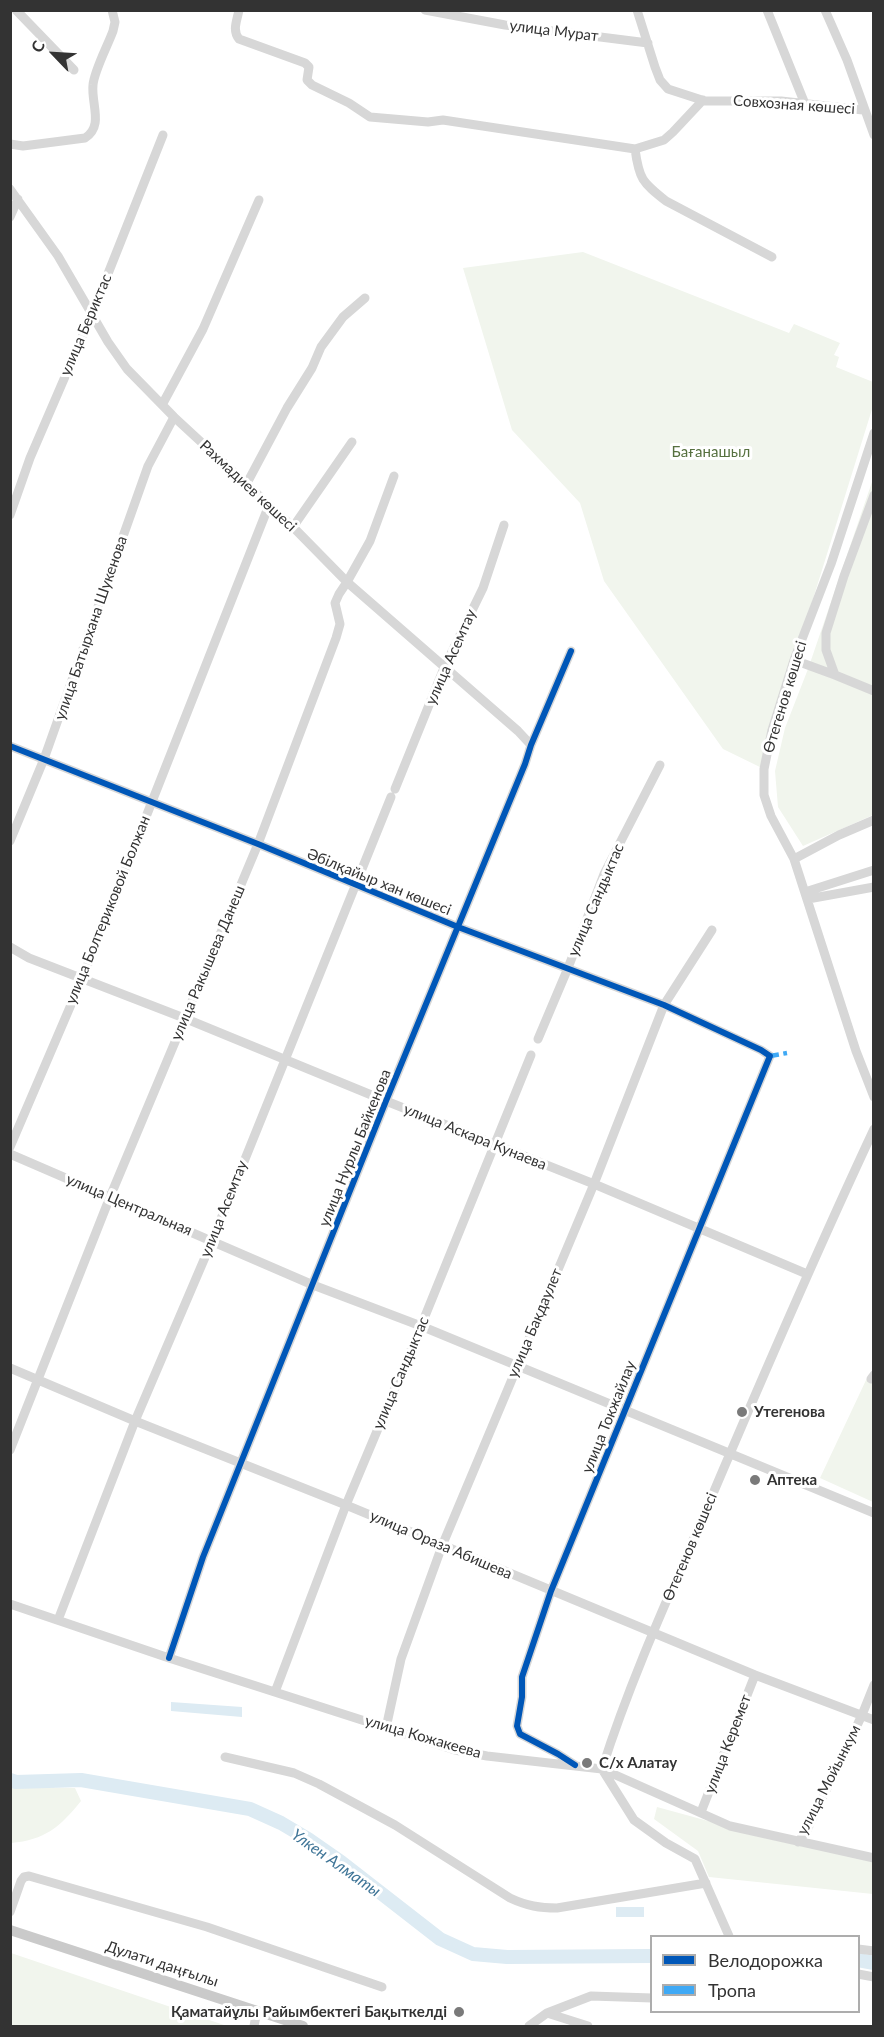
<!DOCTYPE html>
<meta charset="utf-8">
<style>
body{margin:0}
#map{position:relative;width:884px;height:2037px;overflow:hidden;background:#fff;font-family:Lato,sans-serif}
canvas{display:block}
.frame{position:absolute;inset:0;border:12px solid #333;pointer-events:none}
.legend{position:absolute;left:650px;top:1935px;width:210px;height:78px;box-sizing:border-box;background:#fff;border:2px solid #adadad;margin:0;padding:8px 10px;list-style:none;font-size:18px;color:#333}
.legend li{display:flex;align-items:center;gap:12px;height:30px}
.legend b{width:30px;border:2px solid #adadad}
.north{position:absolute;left:24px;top:24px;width:60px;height:60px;-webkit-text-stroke:4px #fff;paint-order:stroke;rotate:295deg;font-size:16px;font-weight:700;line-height:24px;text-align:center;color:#333}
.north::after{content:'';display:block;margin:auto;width:21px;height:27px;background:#333;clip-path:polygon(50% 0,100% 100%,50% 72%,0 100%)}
</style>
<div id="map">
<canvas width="884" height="2037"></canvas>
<div class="frame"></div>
<ul class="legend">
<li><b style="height:8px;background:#0057b8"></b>Велодорожка</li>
<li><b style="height:8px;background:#3fa9f5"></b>Тропа</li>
</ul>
<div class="north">С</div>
</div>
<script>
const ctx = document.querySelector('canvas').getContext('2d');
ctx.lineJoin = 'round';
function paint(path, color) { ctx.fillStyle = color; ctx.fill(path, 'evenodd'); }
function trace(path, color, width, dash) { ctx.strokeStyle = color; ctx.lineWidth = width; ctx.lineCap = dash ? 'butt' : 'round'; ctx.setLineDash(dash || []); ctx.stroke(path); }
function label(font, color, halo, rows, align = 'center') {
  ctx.font = font + ' Lato,sans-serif'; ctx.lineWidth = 6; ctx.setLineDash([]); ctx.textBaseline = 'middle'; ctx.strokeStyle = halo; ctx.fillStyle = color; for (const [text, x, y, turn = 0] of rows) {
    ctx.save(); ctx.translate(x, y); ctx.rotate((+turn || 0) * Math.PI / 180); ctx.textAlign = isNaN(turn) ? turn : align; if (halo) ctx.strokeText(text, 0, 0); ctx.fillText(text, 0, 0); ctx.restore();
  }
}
paint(new Path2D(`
 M583 252 789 333 794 324 840 343 834 355 839 357 836 367 873 382V406L794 660 764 769 723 749 604 581 580 503 512 430 463 268Z
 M873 479V815L803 846 778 807 775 771 785 728 808 669Z
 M867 1378 873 1381V1502L820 1478Z
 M11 1787 75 1788 81 1801C60 1827 45 1840 11 1843Z
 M657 1807 730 1827 873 1862V1894L709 1877 698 1851 654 1819Z
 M11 1953 227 2026H11Z`), '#f1f5ed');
paint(new Path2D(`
 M171 1702 242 1707V1717L171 1711Z
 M616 1907H644V1917H616Z`), '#ddebf3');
trace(new Path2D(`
 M10 1780 16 1782 81 1780 250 1809 281 1823 308 1839 341 1862 440 1939 473 1954 507 1957 652 1956
 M858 1960 874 1963`), '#ddebf3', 14);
trace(new Path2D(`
 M16 10 74 70
 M239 10C237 21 232 30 239 39L305 63 309 67 307 80 312 85 349 103 370 117 428 122 443 120 635 149 664 140 673 132 703 100
 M425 10 505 25 648 43
 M637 10 655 67 660 80 668 89 705 101H781L863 110
 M767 10 805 104
 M825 10 847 60 874 135
 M10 144 23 146 85 138C104 126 91 104 93 85 94 71 108 45 113 31L115 22 112 10
 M635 149C639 179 642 182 666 201L772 257
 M10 189 58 256 108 342 127 369 174 417 293 527 347 582 518 731 531 745
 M10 217 18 199
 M162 405 203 329 259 200
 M874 433 831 564 794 660 772 730 764 769V795L771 816 794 859 856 1051 874 1097
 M246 485 287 408 312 368 321 347 343 317 365 298
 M10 515 30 458 92 314 163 135
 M293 527 352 442
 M794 660 835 675 874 691
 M835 675 826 650V633L844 576 874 495
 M10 746 258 844 458 927 664 1005 761 1050 770 1056 551 1591 522 1677V1697L517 1726 520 1734 558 1754 575 1765
 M395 789 444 668 483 588 504 525
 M10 841 44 759 148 466 174 417
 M794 859 839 835 874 820
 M805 892 874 870
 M808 899 874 887
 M10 947 29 958 184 1018 386 1101 594 1184 807 1274
 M538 1039 568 968 604 874 660 765
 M10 1147 82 979 269 505
 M10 1154 313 1285 421 1326 874 1513
 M10 1368 135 1421 346 1505 755 1675 874 1720
 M871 1379 874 1375
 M10 1450 110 1197 258 844 336 638 340 624 335 603 339 594 347 582 370 541 394 476
 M10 1604 169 1658 455 1750 487 1756 602 1769 730 1826 874 1858
 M58 1620 135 1421 212 1241 391 797
 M169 1658 203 1557 386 1101 525 764 531 745 571 651
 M275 1692 346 1505 421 1326 531 1055
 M386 1728 401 1659 442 1546 594 1184 664 1005 712 930
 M225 1757 294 1773 319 1784 395 1825 510 1898C527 1906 540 1908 557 1908L706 1883
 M701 1812 755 1675
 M798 1842 806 1832 862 1715 874 1685
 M10 1912 21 1881 24 1877 29 1876 207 1927 382 1987
 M729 1936 695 1859 666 1843 634 1820 602 1769C631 1678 671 1591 709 1503 762 1378 816 1253 874 1129
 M858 1949 874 1951
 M858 1974 874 1977
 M547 2013 588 2026
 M254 2026 257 2011
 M529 2026 547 2013 591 1996 652 1998`), '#d7d7d7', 9);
trace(new Path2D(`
 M10 1930 303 2026`), '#cacaca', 10);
trace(new Path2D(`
 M770 1056 787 1053`), '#3fa9f5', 4.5, [9, 4.5]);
trace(new Path2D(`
 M10 746 258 844 458 927 664 1005 761 1050 770 1056 551 1591 522 1677V1697L517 1726 520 1734 558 1754 575 1765
 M169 1658 203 1557 386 1101 525 764 531 745 571 651`), '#0057b8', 6);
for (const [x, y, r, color] of [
 [742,1412,6,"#7a7a7a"],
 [755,1480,6,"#7a7a7a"],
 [587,1763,6,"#7a7a7a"],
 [459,2012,6,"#7a7a7a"]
]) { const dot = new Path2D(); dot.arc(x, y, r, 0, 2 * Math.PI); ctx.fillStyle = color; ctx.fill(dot); trace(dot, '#fff', 2); }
label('15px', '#333', '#fff', [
 ["улица Мурат",554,31,7],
 ["Совхозная көшесі",794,105,4],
 ["улица Бериктас",86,325,-67],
 ["Рахмадиев көшесі",248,486,43],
 ["улица Батырхана Шукенова",91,628,-71],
 ["улица Асемтау",451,657,-66],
 ["Өтегенов көшесі",785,697,-73],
 ["Әбілқайыр хан көшесі",379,882,22],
 ["улица Сандыктас",596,900,-67],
 ["улица Болтериковой Болжан",108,910,-68],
 ["улица Ракышева Данеш",208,963,-67],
 ["улица Аскара Кунаева",475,1137,22],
 ["улица Нурлы Байкенова",355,1148,-68],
 ["улица Центральная",129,1205,23],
 ["улица Асемтау",224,1209,-68],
 ["улица Бакдаулет",535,1323,-67],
 ["улица Сандыктас",401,1373,-67],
 ["улица Токжайлау",609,1417,-68],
 ["улица Ораза Абишева",441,1545,23],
 ["Өтегенов көшесі",690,1547,-67],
 ["улица Кожакеева",423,1737,16],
 ["улица Керемет",728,1744,-69],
 ["улица Мойынкум",829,1780,-63],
 ["Дулати даңғылы",162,1964,18]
]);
label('15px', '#56703f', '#fff', [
 ["Бағанашыл",711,452]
]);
label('bold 15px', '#333', '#fff', [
 ["Утегенова",754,1412],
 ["Аптека",767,1480],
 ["С/х Алатау",599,1763],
 ["Қаматайұлы Райымбектегі Бақыткелді",447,2012,"right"]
], 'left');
label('italic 16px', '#3f7597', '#fff', [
 ["Үлкен Алматы",336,1863,35]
]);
</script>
